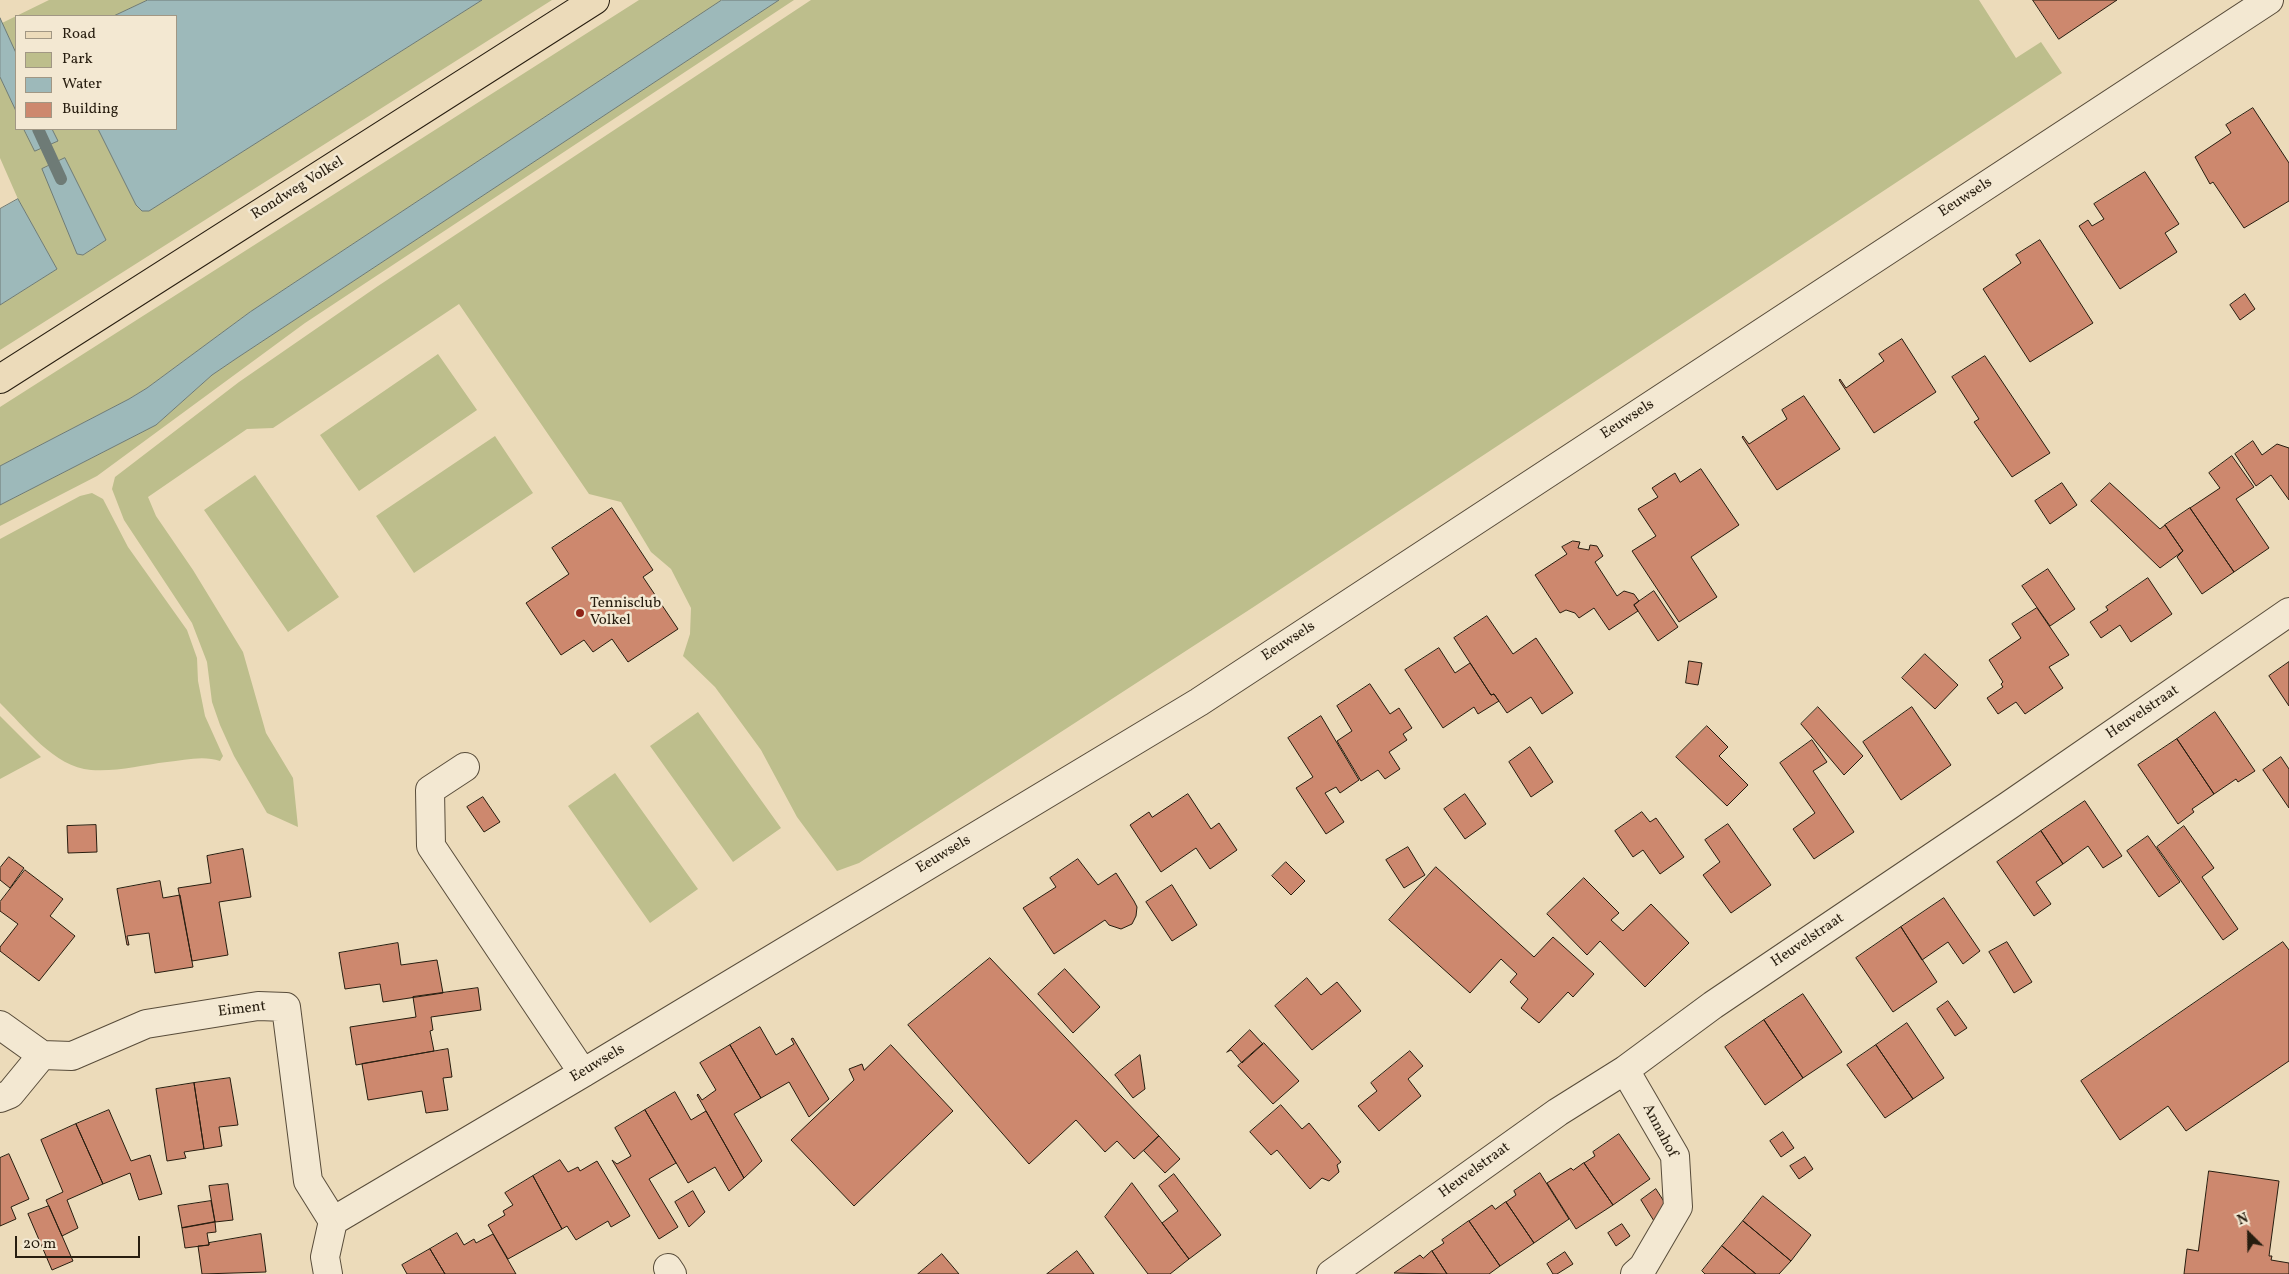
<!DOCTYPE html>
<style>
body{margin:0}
#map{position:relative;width:2289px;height:1274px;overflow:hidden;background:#ecdbba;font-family:Vollkorn,serif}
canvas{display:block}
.legend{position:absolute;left:15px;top:15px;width:162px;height:115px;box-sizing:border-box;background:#f3e8d2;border:1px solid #a19784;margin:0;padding:6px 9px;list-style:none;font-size:15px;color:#271d0f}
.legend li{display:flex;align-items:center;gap:10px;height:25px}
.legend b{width:25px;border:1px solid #a19784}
.north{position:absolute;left:2224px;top:1209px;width:50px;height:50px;-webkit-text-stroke:4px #f3e8d2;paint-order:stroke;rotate:337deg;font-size:14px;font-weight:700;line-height:20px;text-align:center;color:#271d0f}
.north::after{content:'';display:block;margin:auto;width:18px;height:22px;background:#271d0f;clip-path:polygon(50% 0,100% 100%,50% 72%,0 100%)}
.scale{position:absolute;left:15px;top:1236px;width:125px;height:22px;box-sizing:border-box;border:2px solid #271d0f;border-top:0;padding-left:6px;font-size:15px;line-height:18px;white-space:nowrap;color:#271d0f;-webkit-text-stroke:4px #f3e8d2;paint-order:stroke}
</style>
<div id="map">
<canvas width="2289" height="1274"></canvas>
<ul class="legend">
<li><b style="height:6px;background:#ecdbba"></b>Road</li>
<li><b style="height:14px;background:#bdbe8c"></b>Park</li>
<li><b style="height:14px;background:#9db9ba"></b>Water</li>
<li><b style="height:14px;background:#cd886e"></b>Building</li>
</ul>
<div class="north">N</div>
<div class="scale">20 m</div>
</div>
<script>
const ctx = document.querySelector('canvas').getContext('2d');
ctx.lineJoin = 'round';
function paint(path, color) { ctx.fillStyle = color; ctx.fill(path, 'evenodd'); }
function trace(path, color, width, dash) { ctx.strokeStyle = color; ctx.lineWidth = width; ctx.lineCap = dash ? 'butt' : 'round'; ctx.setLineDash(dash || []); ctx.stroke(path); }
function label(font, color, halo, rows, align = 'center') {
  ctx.font = font + ' Vollkorn,serif'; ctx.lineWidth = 5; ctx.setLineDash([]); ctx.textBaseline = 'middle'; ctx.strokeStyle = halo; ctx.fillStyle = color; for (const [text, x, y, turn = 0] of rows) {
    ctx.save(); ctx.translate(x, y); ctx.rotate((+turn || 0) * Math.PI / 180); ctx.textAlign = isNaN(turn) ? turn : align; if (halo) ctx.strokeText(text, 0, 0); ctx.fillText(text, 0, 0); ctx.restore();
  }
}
paint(new Path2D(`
 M49 0H148L114 16H16V53L2 23Z
 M482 0H552L0 350V305L57 269 18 199 0 158V77L16 111V129H24L35 150 42 148 51 164 43 169 77 254 83 255 106 240 65 159 57 161 49 145 57 141 52 129H98L136 205 149 211Z
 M639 0H722L250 312 147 388 129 399 0 466V407Z
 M779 0H794L305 323 97 476 0 526V505L156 425 212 375 237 358Z
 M811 0H1979L2016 58 2041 42 2062 73 1252 608 859 863 837 871 797 817 761 750 715 687 683 656 690 634 691 608 671 569 651 552 621 502 589 494 459 304 273 428 247 429 148 497 156 516 193 570 243 652 266 733 293 778 298 827 267 813 234 756 220 725 212 702 207 662 192 623 124 520 112 489 115 477 239 382 378 286Z
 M438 354 477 410 359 491 320 435Z
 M495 436 533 493 414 573 376 516Z
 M255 475 339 597 288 632 204 510Z
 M92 493 103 499 128 547 187 630 197 658 198 681 205 716 223 756 220 761C204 755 184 760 167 762 142 765 116 772 91 770 54 767 25 727 0 703V539L80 496Z
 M698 712 781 828 733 862 650 746Z
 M0 716 41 757 0 779Z
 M615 773 698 889 650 923 568 806Z`), '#bdbe8c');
const water = new Path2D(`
 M148 0H482L149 211H142L136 205 98 129H176V16H114Z
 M722 0H779L237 358 212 375 156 425 0 505V466L129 399 147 388 250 312Z
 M0 18 16 53V111L0 77Z
 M24 129H52L58 141 35 151Z
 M65 158 106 240 83 255 77 254 42 169Z
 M18 199 57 269 0 305V209Z`);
paint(water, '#9db9ba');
trace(water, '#6e7b76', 1);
trace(new Path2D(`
 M38 129 61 179`), '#6e7b76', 12);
const building = new Path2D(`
 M2033 0H2117L2059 39Z
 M2253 108 2289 163V201L2244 228 2213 182 2210 184 2195 157 2231 133 2226 125Z
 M2145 172 2179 224 2165 233 2177 252 2120 289 2079 226 2088 220 2092 226 2104 219 2094 204Z
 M2040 240 2093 323 2030 362 1983 289 2021 263 2016 255Z
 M2245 294 2255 309 2240 320 2230 305Z
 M1902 339 1936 392 1874 433 1839 380 1840 379 1846 388 1884 361 1879 354Z
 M1985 356 2050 453 2012 477 1974 422 1979 419 1952 377Z
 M1804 396 1840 449 1777 490 1742 437 1743 436 1749 444 1787 419 1782 410Z
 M2253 441 2262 455 2277 444 2289 448V500L2271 475 2256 486 2235 454Z
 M2232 456 2254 487 2236 499 2269 548 2234 572 2190 508 2220 488 2209 473Z
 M1701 469 1739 525 1691 557 1717 597 1679 622 1632 551 1656 536 1638 509 1658 497 1652 488 1675 473 1680 482Z
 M2062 483 2077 505 2050 524 2035 501Z
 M2110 483 2160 529 2165 525 2183 551 2160 568 2091 501Z
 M612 508 653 570 643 577 678 629 628 662 612 639 593 652 584 640 561 655 526 603 569 574 552 548Z
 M2190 508 2234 572 2202 594 2177 557 2183 551 2165 525Z
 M1573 541 1580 542 1578 548 1589 550 1590 545 1597 546 1603 556 1595 562 1617 596 1624 591 1634 594 1639 601 1634 605 1638 611 1609 630 1594 608 1579 618 1575 613 1566 610 1560 613 1535 575 1567 554 1562 547Z
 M2048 569 2075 609 2050 626 2022 586Z
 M2148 578 2172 614 2131 642 2120 625 2101 638 2090 622 2108 610 2106 607Z
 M1654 591 1678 627 1658 641 1634 605Z
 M2037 608 2069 655 2049 667 2063 688 2025 714 2016 702 1998 714 1987 698 2003 687 2001 684 2003 682 1989 660 2021 638 2012 624Z
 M1487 616 1513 654 1536 638 1573 693 1542 714 1531 697 1507 713 1494 694 1491 695 1454 638Z
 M1439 648 1455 673 1470 663 1491 695 1494 694 1499 701 1478 714 1474 707 1443 728 1405 670Z
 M1925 654 1958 685 1935 709 1902 678Z
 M1689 661 1702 663 1698 685 1686 683Z
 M2289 662V706L2269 676Z
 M1370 684 1390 714 1399 708 1412 728 1403 734 1407 740 1389 752 1400 769 1385 779 1378 770 1361 781 1337 741 1352 731 1337 706Z
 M1818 707 1863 756 1844 775 1801 724Z
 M1912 707 1951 765 1901 800 1863 742Z
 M2215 712 2255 771 2238 782 2236 779 2214 794 2177 739Z
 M1321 716 1359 780 1340 793 1336 787 1325 793 1344 822 1326 834 1296 788 1313 777 1288 738Z
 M1707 726 1728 747 1719 756 1748 785 1727 806 1676 757Z
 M2177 739 2214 794 2192 809 2194 812 2178 824 2138 765Z
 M1812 740 1827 762 1813 771 1854 832 1814 859 1793 829 1815 813 1780 763Z
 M1530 747 1553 782 1531 797 1509 762Z
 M2281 757 2289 769V808L2263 770Z
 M1188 794 1211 829 1219 823 1237 850 1210 869 1196 848 1161 872 1130 825 1149 812 1152 817Z
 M1465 794 1486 824 1465 839 1444 809Z
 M483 797 500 822 484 832 467 807Z
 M2085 801 2122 856 2103 868 2088 846 2063 864 2041 831Z
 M1642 812 1650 822 1656 818 1684 857 1660 874 1643 850 1633 857 1615 831Z
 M1728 824 1771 885 1731 913 1703 875 1720 862 1705 840Z
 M96 825 97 852 68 853 67 826Z
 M2184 826 2214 868 2202 877 2238 929 2223 940 2157 847Z
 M2041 831 2063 864 2036 882 2051 904 2034 916 1997 862Z
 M2148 836 2180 882 2159 897 2127 851Z
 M1408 847 1425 875 1404 888 1386 860Z
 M243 849 251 897 219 902 228 955 192 961 178 888 211 883 207 856Z
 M9 857 24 868 10 888 0 880V868Z
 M1078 859 1098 885 1116 873 1134 901 1137 907 1136 916 1132 924 1121 929 1109 925 1105 920 1054 954 1023 908 1056 887 1050 878Z
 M1286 862 1305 881 1291 895 1272 876Z
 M1436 867 1534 957 1553 937 1594 974 1573 997 1568 992 1539 1023 1521 1008 1528 999 1510 982 1517 974 1501 959 1470 993 1389 920Z
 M25 870 63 899 50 916 75 936 39 981 0 951V947L18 924 0 911V902Z
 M1584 878 1619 913 1611 920 1623 931 1651 904 1689 943 1645 987 1600 941 1587 955 1547 914Z
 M160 881 163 898 180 895 193 967 155 973 149 933 127 936 129 945H127L117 889Z
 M1172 885 1197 925 1172 941 1146 902Z
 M1944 898 1980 951 1963 964 1948 942 1922 960 1901 927Z
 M1901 927 1937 982 1893 1012 1856 958Z
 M2007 942 2032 982 2014 993 1989 952Z
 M2283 942 2289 950V1061L2186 1131 2168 1106 2120 1140 2081 1081Z
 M398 943 401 965 437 960 443 993 383 1002 380 984 345 989 339 953Z
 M990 958 1159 1136 1134 1159 1117 1141 1105 1152 1076 1120 1029 1164 908 1025Z
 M1065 969 1100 1007 1073 1033 1038 994Z
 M1307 978 1321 995 1337 982 1361 1011 1312 1050 1275 1006Z
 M478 988 481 1010 431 1017 433 1030 430 1031 434 1051 356 1065 350 1027 416 1017 413 997Z
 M1803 994 1842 1052 1803 1078 1764 1020Z
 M1948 1001 1967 1028 1955 1036 1937 1009Z
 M1764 1020 1803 1078 1765 1105 1725 1047Z
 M1907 1023 1944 1078 1913 1099 1876 1045Z
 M760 1027 776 1055 794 1044 791 1039 793 1038 829 1099 809 1117 789 1082 761 1098 730 1045Z
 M1250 1030 1263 1044 1242 1063 1231 1050 1227 1052Z
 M1264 1043 1299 1081 1273 1104 1238 1066Z
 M730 1045 761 1098 734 1114 762 1161 744 1178 697 1095 698 1094 702 1100 716 1090 700 1063Z
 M891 1045 953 1111 854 1206 791 1140 854 1080 849 1069 862 1064 864 1070Z
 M1876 1045 1913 1099 1885 1118 1847 1065Z
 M448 1049 452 1077 443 1078 448 1110 426 1113 422 1091 368 1100 362 1064Z
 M1410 1051 1423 1066 1408 1079 1421 1096 1379 1131 1358 1106 1377 1091 1371 1083Z
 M1140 1055 1145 1089 1133 1098 1115 1075Z
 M230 1078 238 1125 219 1127 222 1146 204 1149 194 1083Z
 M194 1083 204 1149 184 1152 186 1158 167 1161 156 1089Z
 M675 1092 691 1120 706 1111 744 1178 729 1191 715 1167 688 1183 645 1110Z
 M1281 1105 1302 1129 1309 1123 1341 1162 1337 1165 1339 1172 1329 1181 1322 1178 1310 1189 1277 1150 1271 1155 1250 1132Z
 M109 1110 131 1161 150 1155 162 1194 139 1200 130 1173 103 1184 76 1124Z
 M645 1110 676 1163 649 1179 678 1227 659 1239 612 1160 617 1164 631 1156 615 1128Z
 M76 1124 103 1184 67 1200 78 1228 62 1236 46 1200 63 1192 41 1140Z
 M1783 1132 1794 1148 1781 1157 1770 1141Z
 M1619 1134 1650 1179 1613 1205 1584 1163 1595 1156 1593 1152Z
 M1159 1136 1180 1159 1165 1173 1144 1151Z
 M9 1154 29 1199 11 1207 16 1219 0 1226V1158Z
 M1805 1157 1813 1169 1799 1179 1790 1166Z
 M560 1160 568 1172 578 1167 580 1171 597 1161 630 1216 611 1227 608 1221 576 1240 567 1226 562 1229 533 1176Z
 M1584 1163 1613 1205 1576 1229 1547 1183 1571 1168 1573 1170Z
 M2209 1171 2279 1181 2269 1256H2272L2271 1260 2289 1263V1274H2184L2187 1249 2198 1251Z
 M1540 1173 1569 1219 1534 1243 1506 1202 1516 1195 1514 1191Z
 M1174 1174 1221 1235 1189 1259 1162 1223 1178 1211 1159 1186Z
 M533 1176 562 1229 508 1259 488 1225 505 1215 503 1211 513 1205 505 1193Z
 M1132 1183 1189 1259 1170 1274H1148L1105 1217Z
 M228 1184 233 1220 215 1222 209 1186Z
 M1656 1189 1670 1211 1654 1221 1641 1200Z
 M693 1191 705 1212 689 1227 675 1202Z
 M1763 1196 1811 1235 1791 1261 1743 1221Z
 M211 1201 215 1222 182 1228 178 1206Z
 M1506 1202 1534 1243 1500 1266 1469 1221 1492 1205 1495 1209Z
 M49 1206 73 1261 52 1270 28 1214Z
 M1469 1221 1500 1266 1489 1274H1447L1432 1251 1444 1243 1442 1240Z
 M1743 1221 1791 1261 1779 1274H1756L1722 1246Z
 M215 1222 216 1232 207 1233 209 1245 185 1248 182 1228Z
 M1622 1224 1630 1236 1616 1246 1608 1233Z
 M457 1233 464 1245 474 1239 476 1243 493 1234 516 1274H445L430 1249Z
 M261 1234 266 1272 202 1274 198 1246 209 1245V1243Z
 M1722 1246 1756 1274H1705L1702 1271Z
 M430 1249 445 1274H407L402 1265Z
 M1077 1251 1094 1274H1047Z
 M1432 1251 1447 1274 1394 1273 1420 1255 1423 1258Z
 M1565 1252 1573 1264 1557 1274H1553L1547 1264Z
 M942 1254 959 1274H918Z`);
paint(building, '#cd886e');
trace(building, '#271d0f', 1);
const minor = new Path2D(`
 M465 767 430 790 431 846 583 1073
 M0 1025 42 1055 72 1056 146 1024 258 1006 286 1007 308 1181 333 1221
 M1625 1070 1675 1156 1678 1207 1643 1267 1635 1274
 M0 1098 10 1094 42 1055
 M668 1268 672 1274
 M328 1274 325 1257 333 1221 583 1073 1199 702 2269 0
 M1331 1274 1558 1112 1625 1070 1713 1005 2008 806 2289 612`);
const major = new Path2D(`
 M0 379 595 0`);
trace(minor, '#584c3a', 30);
trace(major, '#271d0f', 30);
trace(minor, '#f3e8d2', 28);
trace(major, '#ecdbba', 28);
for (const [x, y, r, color] of [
 [580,613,5,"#8f2418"]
]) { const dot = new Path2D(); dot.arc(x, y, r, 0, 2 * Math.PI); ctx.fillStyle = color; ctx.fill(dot); trace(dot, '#f3e8d2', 2); }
label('15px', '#271d0f', '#f3e8d2', [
 ["Rondweg Volkel",298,189,-32],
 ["Eeuwsels",1966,198,-33],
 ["Eeuwsels",1628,420,-33],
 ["Eeuwsels",1289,642,-33],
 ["Heuvelstraat",2143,713,-34],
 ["Eeuwsels",944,855,-31],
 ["Heuvelstraat",1808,941,-34],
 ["Eiment",242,1010,-7],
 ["Eeuwsels",598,1064,-31],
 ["Annahof",1659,1131,62],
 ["Heuvelstraat",1475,1171,-36]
]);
label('15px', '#271d0f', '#f3e8d2', [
 ["Tennisclub",590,604],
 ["Volkel",590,621]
], 'left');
</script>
